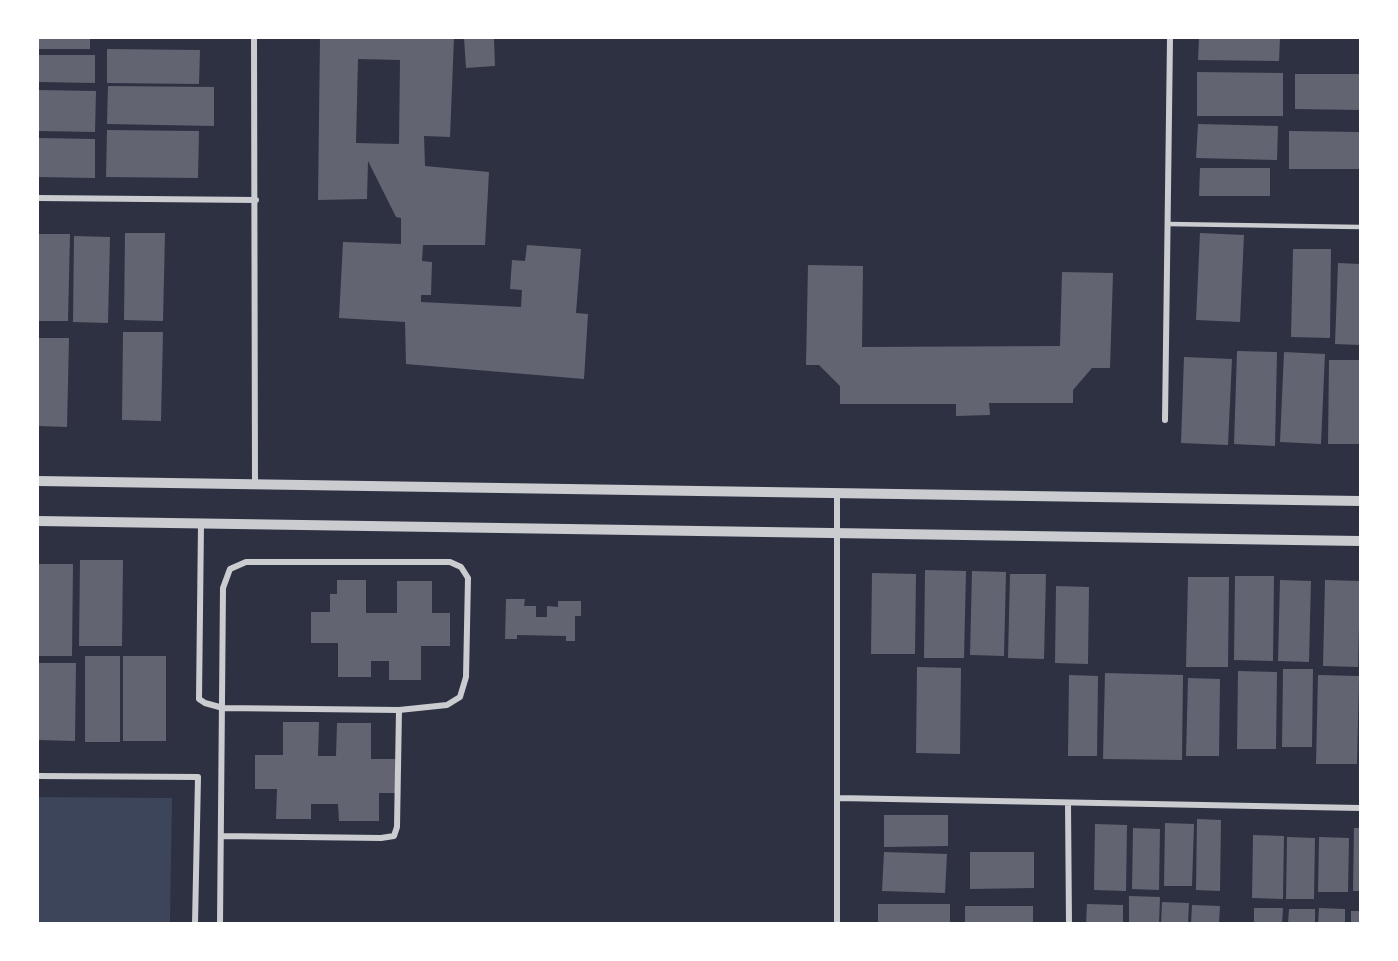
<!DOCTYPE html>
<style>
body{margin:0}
#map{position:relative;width:1398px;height:961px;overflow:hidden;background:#2d3142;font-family:Georgia,serif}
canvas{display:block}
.frame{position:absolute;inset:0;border:39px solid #fff;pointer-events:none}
</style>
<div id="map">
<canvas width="1398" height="961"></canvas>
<div class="frame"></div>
</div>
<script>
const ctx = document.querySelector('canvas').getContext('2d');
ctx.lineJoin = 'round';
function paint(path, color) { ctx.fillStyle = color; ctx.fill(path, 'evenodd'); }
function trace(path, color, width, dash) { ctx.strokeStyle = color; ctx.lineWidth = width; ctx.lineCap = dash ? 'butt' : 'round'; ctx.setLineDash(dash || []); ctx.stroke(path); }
paint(new Path2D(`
 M38 797 172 798 170 923H38Z`), '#3c4559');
paint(new Path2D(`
 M38 38H90V49H38Z
 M320 38H454L450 137 424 136 425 166 489 172 485 245H423L422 261 432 262 431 295H421V302L521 307 522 290 510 289 512 260 525 261 527 245 581 249 576 313 588 314 584 379 406 364 405 322 339 318 343 242 401 244V218L396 217 368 161 367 199 318 200ZM358 59 400 60 399 144 356 143Z
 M464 38H494L495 66 466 68Z
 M1199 38H1280L1279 61 1198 60Z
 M107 49 200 50 199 84 107 83Z
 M38 55H95V83L38 82Z
 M1197 72 1283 73V116H1197Z
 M1295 74H1360V110L1295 109Z
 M108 86 214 87V126L107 124Z
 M38 90 96 91 95 132 38 131Z
 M1198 124 1278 126 1277 160 1196 158Z
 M107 130 199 131 198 178 106 177Z
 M1289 131 1360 132V169H1289Z
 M38 138 95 139V178L38 177Z
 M1200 168H1270V196H1199Z
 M125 233H165L163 321 124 320Z
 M1200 233 1244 235 1240 322 1196 320Z
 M38 234H70L68 321H38Z
 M74 236 110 237 108 323 73 322Z
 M1293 249H1331L1330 338 1291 337Z
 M1338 263 1360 264V345L1335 344Z
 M808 265 863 266 862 347 1060 346 1062 272 1113 273 1110 368H1092L1073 390V403H989L990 415 956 416V404H840V386L819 365H806Z
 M123 332H163L161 421 122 420Z
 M38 338H69L67 427 38 426Z
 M1237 351 1277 352 1275 446 1234 444Z
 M1284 352 1325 354 1321 444 1280 442Z
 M1184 357 1232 359 1228 445 1181 443Z
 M1329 360H1360V444H1328Z
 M80 560H123L122 646H79Z
 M38 564H73L72 656H38Z
 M925 570 966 571 964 658H924Z
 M972 571 1006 572 1004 656 970 655Z
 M872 573 916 574 915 654H871Z
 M1010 574H1046L1044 659 1008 658Z
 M1235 576H1274L1273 661 1234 660Z
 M1188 577H1229L1228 667H1186Z
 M337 580H366V613H397V581H432V613H450V646H421V680H389V661H371V677H338V643H311V612H330V594H337Z
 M1280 580 1311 581 1309 662 1278 661Z
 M1325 580 1360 581 1358 667 1323 666Z
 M1056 586 1089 587 1088 664 1055 663Z
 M506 599H525L524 606H536V617H547V606L558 607V601H581V616H575V641H566V636L517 635V639H505Z
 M85 656H120V742H85Z
 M123 656H166V741H123Z
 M38 663H76L75 741 38 740Z
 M917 667 961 668 960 754 916 753Z
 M1283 669H1313L1312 747H1282Z
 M1238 671 1277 672 1276 749H1237Z
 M1105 673 1183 675 1182 760 1103 759Z
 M1069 675 1098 676 1097 756H1068Z
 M1318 675 1359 676 1357 764H1316Z
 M1188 678 1220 679 1219 756H1186Z
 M283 722H319L318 756H336L337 723H371V759H395V793H379V821H339L338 804H311V819H276L277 789H255V755H283Z
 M884 815H948V846L884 847Z
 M1197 819 1221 820 1220 891 1196 890Z
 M1165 823 1194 824 1192 886H1164Z
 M1095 824 1127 825 1126 891 1094 890Z
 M1133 828 1160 829 1159 890 1132 889Z
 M1354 828H1360V891H1353Z
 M1253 835 1284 836 1283 899 1252 898Z
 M1287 837 1315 838 1314 899H1286Z
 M1319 837 1349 838 1348 892H1318Z
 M884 852 947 854 945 893 882 891Z
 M970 852H1034V888L970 889Z
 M1129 896 1160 897 1159 924H1129Z
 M1162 902 1189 903 1188 924H1161Z
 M878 904H950V924H878Z
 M1087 904 1123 905V924H1086Z
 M1192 905 1220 906 1219 924H1191Z
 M965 906H1033V924H965Z
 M1254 908H1283L1282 924H1254Z
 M1319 908 1345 909V924H1318Z
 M1289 909H1315V924H1288Z
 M1351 911H1360V924H1351Z`), '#626471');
trace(new Path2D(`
 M1168 224 1360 227`), '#caccd0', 4.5);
trace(new Path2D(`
 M254 38 255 484
 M38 198 256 200
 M1165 420 1170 38
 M201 524 199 699 205 703 223 708 399 710 397 827 394 836 381 838 221 836
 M38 776 198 777 195 924
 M838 798 1360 808
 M1068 803 1069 924
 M220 924 223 588 230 569 246 562H450L461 567 468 578 466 677 460 697 447 705 399 710
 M837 924V493`), '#caccd0', 6);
trace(new Path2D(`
 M38 481 1360 501
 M38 521 1360 541`), '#caccd0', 10);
</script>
